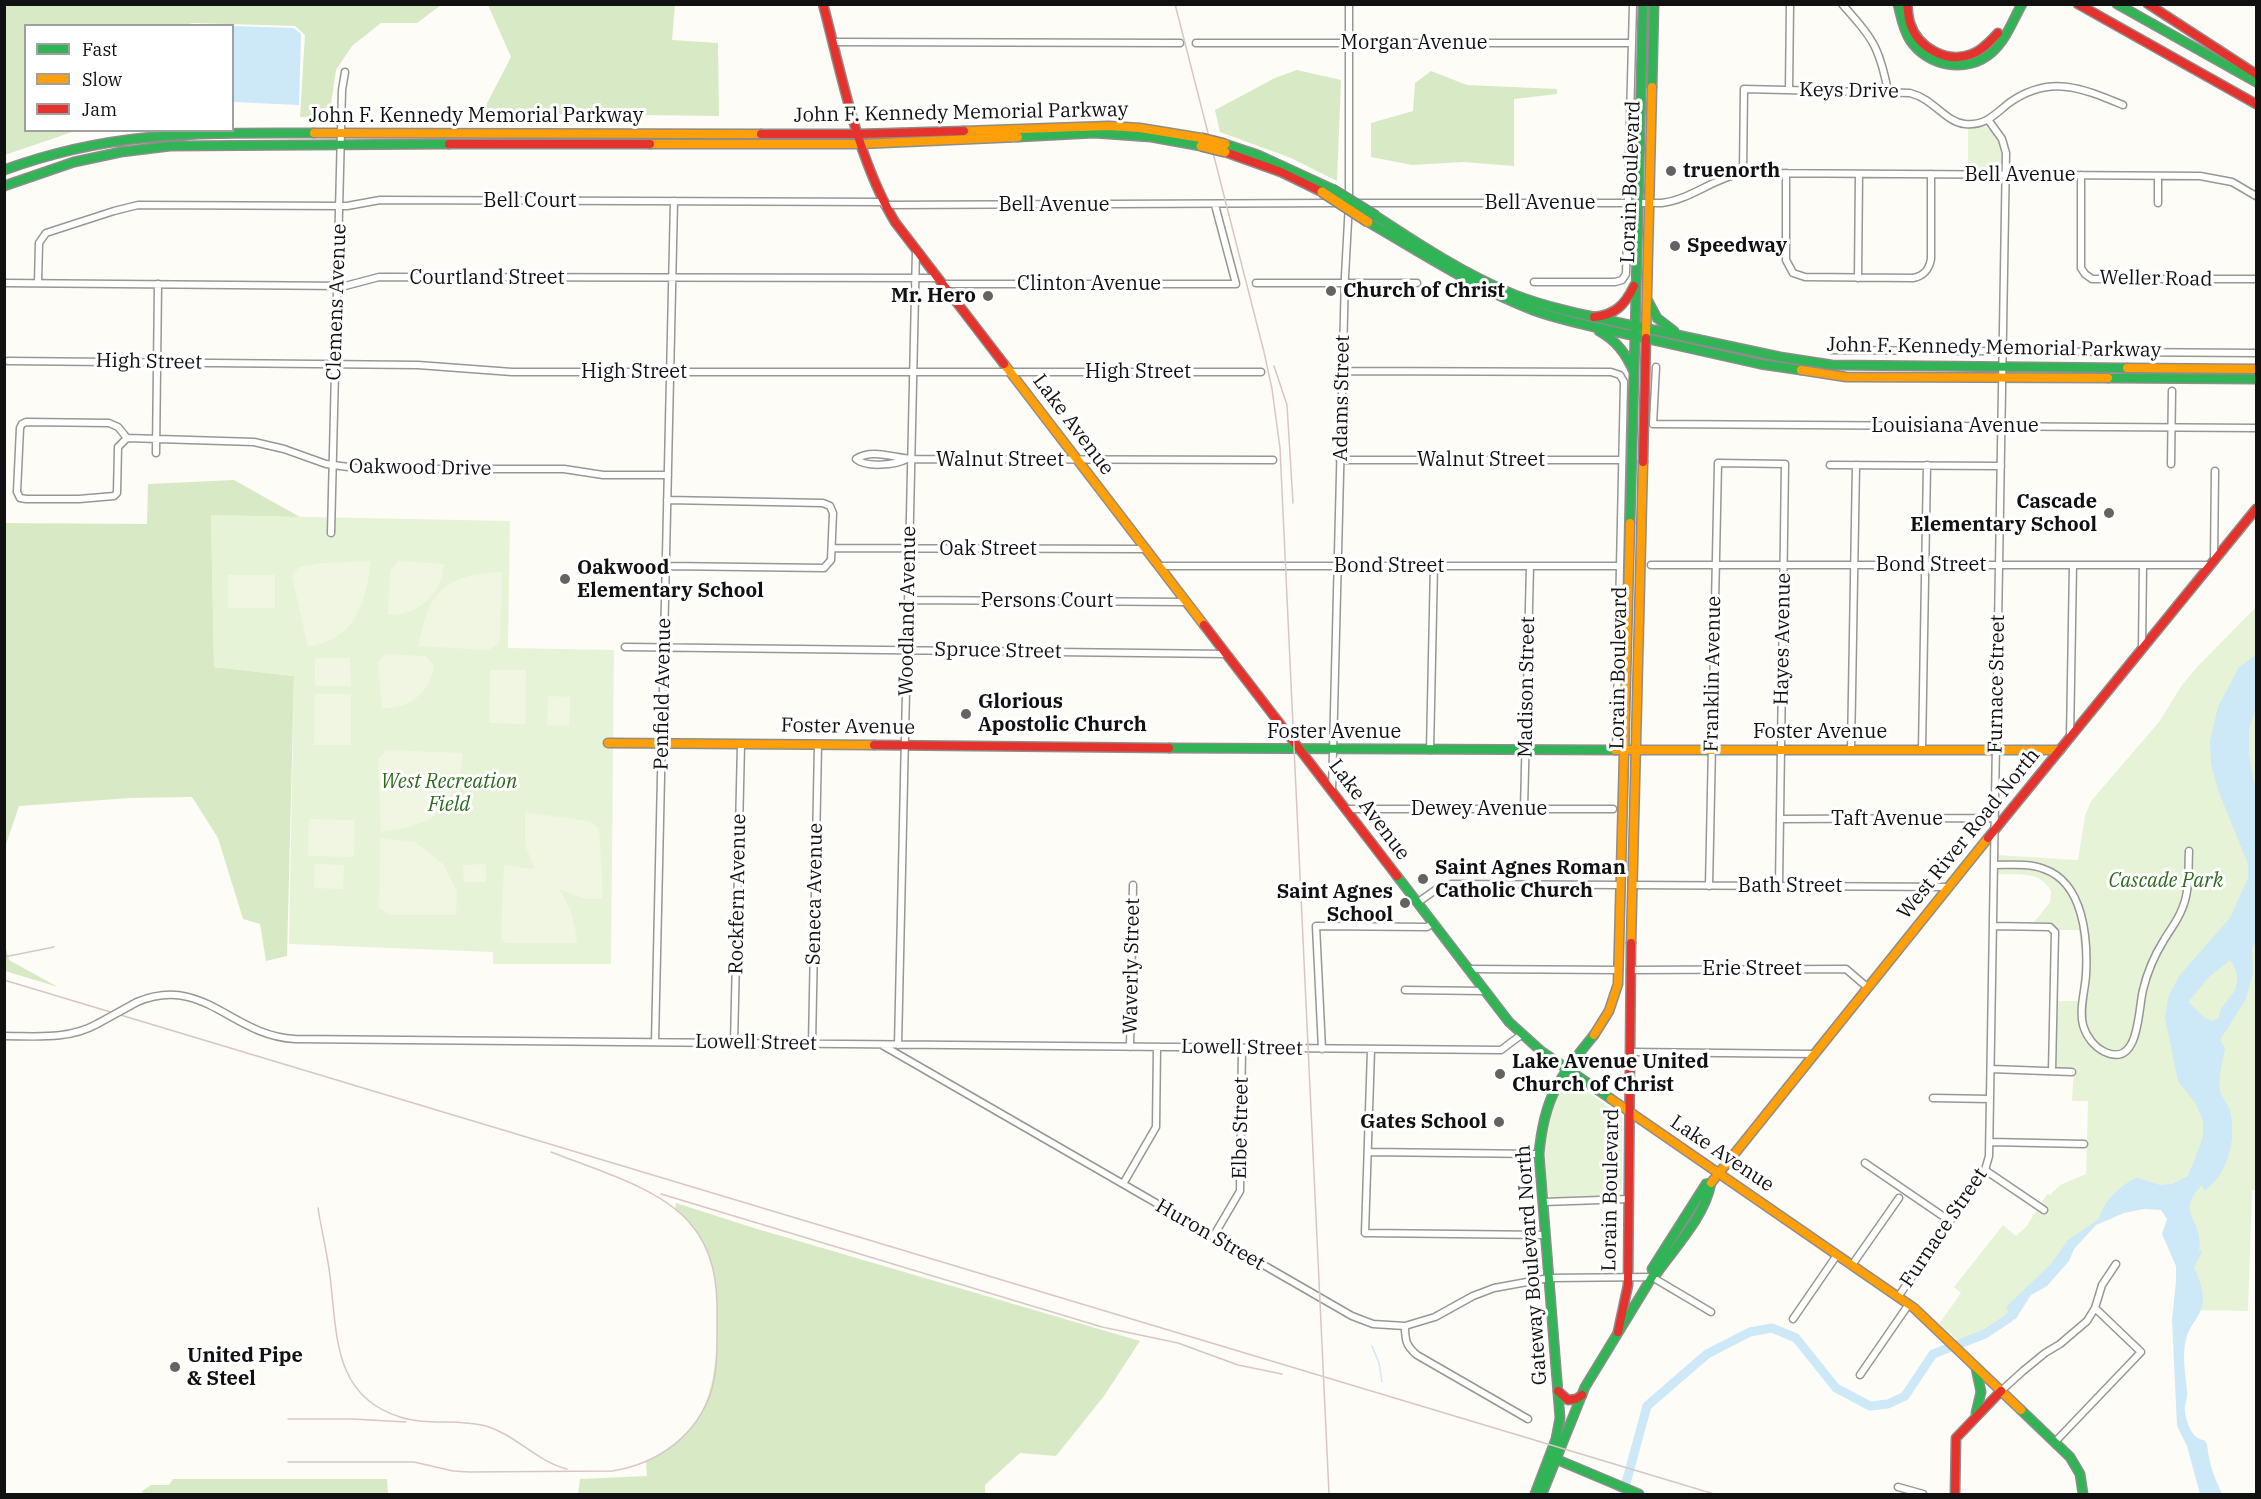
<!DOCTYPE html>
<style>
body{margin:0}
#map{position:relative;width:2261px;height:1499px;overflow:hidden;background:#fdfcf7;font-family:"IBM Plex Serif",serif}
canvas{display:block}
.frame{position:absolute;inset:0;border:6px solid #111;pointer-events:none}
.legend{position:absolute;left:24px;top:24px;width:210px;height:108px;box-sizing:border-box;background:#fff;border:2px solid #a0a0a0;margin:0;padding:8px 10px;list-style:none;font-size:18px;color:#111}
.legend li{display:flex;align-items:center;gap:12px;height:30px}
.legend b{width:30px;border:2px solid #a0a0a0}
</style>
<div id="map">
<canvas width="2261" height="1499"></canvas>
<div class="frame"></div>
<ul class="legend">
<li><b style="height:8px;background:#30b455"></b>Fast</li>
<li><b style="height:8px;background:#ff9f0a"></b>Slow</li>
<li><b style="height:8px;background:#e5322d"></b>Jam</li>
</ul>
</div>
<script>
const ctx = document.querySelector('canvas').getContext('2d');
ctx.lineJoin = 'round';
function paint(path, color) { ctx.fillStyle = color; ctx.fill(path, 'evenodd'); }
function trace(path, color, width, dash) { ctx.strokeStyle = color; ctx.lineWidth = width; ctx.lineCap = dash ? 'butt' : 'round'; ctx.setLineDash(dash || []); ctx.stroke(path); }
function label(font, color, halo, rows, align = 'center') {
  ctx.font = font + ' "IBM Plex Serif",serif'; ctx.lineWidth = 6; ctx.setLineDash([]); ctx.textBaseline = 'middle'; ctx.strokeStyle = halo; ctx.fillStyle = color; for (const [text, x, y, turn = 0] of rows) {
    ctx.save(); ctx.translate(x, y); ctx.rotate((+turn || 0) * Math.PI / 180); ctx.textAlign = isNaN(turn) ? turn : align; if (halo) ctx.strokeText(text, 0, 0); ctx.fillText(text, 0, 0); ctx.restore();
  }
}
paint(new Path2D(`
 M1983 126C2000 132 2003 150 2003 166L1997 171H1968V128Z
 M211 515 510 521 508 648 614 650 611 964H493V952L289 944 294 676 214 667Z
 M2256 607V1190H2252L2248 1311 2184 1310 2175 1198 2119 1204 2071 1244 2009 1318 1985 1334 1961 1343 1939 1324 1961 1293 1954 1287 2003 1225 2016 1236 2026 1227 2047 1194 2050 1195 2060 1185 2086 1174 2088 1101H2072L2074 1070 2059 1069 2056 1066V1001H2079L2082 958 2079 930H2058L2051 925H2032L2050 902 2051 891C2040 870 2018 875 1997 874V855L2078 860 2085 816 2091 801 2159 722 2182 685 2199 665Z
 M1563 1080 1572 1081 1622 1116V1189L1617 1195 1554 1198 1549 1196C1546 1187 1546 1177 1546 1167 1543 1133 1544 1110 1563 1080Z`), '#e7f3d7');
paint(new Path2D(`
 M5 4H441V5L417 23H381L352 46 336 70 329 118 300 117 305 35 295 26 193 23 178 26H26V130L75 131 5 155Z
 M488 5H675L672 40 718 43 719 116 482 113 511 57Z
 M1297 70 1341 80 1337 181 1291 158 1220 132 1215 110 1275 78Z
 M1431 71 1467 85 1557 89V94L1514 99V166L1463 162 1412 165 1371 157V123L1413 111 1415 83Z
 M234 480 300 517 211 515 214 667 294 676 287 956 266 961 260 924 243 919 218 838 192 797 130 798 19 806 5 847V523L147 524 148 484Z
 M4 941 9 960 58 987 5 971Z
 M676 1203 754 1228 1140 1341 1104 1396 1056 1456 1020 1453 985 1485V1494H578L580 1479 647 1476 646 1462C708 1431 716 1389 717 1325 718 1277 714 1242 675 1209Z
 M173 1479H387L388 1494H143L142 1491 151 1485H169Z`), '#d8eac5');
paint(new Path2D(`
 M371 561C367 591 361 626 330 640 324 644 315 645 308 647L292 576 299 567 324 563Z
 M399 561 444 564C442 595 418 615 388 615L390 570Z
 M502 572 500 641 489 650 418 646C422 633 424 617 430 606 445 577 474 573 502 572Z
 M228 575H275V608H228Z
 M385 654 425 656 434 665C430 693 412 708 382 708L378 663Z
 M315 658H350L351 686H315Z
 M490 670H526L525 724 489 723Z
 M315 694H351V745H314Z
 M548 696 570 697 569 726 547 725Z
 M386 750 463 753 460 775 451 794 432 818 409 827 381 832 378 759Z
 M525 812 591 822 599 828 603 899H585L559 889C570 906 575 922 577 943H505L501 937 504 865 535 869 525 845Z
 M309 819 355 820 354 857 308 856Z
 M380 838 415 842 443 864 457 892 456 915H390L379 908Z
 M315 864 344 865 343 889 314 888Z
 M486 864V882H464L463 865Z`), '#f0f6e1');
paint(new Path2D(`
 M233 26 294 28 301 34 299 105 233 102Z
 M2256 655V708L2249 729V755L2256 792V940L2252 949 2253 972 2246 999 2220 1040 2225 1048C2223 1061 2218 1076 2220 1090 2221 1097 2228 1104 2230 1111 2237 1138 2228 1175 2204 1191L2202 1185C2173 1214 2205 1220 2199 1250L2202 1252 2194 1267C2198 1277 2204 1290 2203 1302 2201 1317 2189 1325 2186 1339 2182 1357 2185 1372 2187 1390 2188 1397 2184 1405 2185 1412 2187 1424 2192 1439 2204 1440L2207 1444C2209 1464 2214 1477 2222 1494H2200L2187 1446 2177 1426 2172 1320 2176 1282V1266L2162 1234 2167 1219 2161 1210 2144 1209 2124 1213 2096 1225 2074 1249 2069 1261 2062 1269 2047 1286 2031 1295 2015 1320 2006 1307 2051 1264 2068 1240 2099 1219C2103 1202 2121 1183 2138 1178L2160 1185 2172 1184 2188 1176 2203 1137V1121L2196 1104 2178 1081 2165 1018 2168 997 2179 976 2230 918 2248 878V864L2218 790 2211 764 2210 741 2218 707 2239 667ZM2230 960C2251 991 2220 999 2219 1017L2213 1021 2205 1018 2188 1002 2209 977Z`), '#cde8f7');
trace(new Path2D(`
 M1372 1346 1379 1363 1382 1382`), '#cde8f7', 1.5);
trace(new Path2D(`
 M1623 1494 1647 1406 1707 1354 1750 1332 1772 1328 1796 1338 1836 1388 1870 1406 1888 1404 1905 1396 1933 1354 1985 1334 2009 1318 2017 1307`), '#cde8f7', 9);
const street = new Path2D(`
 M1842 4C1873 39 1879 46 1888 91
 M833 42 1180 43
 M1196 43H1632
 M1789 90 1790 4
 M1743 173 1744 89 1910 93C1934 99 1945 122 1965 124 1986 126 1995 114 2009 103 2050 74 2082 88 2123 105
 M1786 173V260L1793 273 1805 277 1913 278C1924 276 1929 270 1931 259V174
 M2081 175V268L2085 274 2092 279H2256
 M2158 176V203
 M1356 203H1662C1694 199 1717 174 1750 173L2200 176 2232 182 2256 196
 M884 205 1337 203
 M1858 278 1859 174
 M1534 282H1615L1622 280 1626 274 1633 4
 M4 283 345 286 379 277 938 278
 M38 283 39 243 46 233 114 211 138 205 347 206 380 200 883 202
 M1256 283H1417
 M942 284H1236L1215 205
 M1831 350 2256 353
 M8 361 418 365 512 372H1261
 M1656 367 1653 424 2256 428
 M1342 371 1611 372 1620 375 1624 382 1616 751
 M127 438 118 447 117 493 114 496 79 499H26L20 498 17 492 20 428 22 424 26 422 109 423 118 427 127 438 254 442 284 449 326 464 363 469H564L603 475H668
 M156 453 158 284
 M907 459C895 465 866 468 856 459 871 448 895 458 911 459L1273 460
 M1340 460H1622
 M2171 464 2172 391
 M1830 465 2001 466
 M331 533 342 90 345 72
 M832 548 1145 549
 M2214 560 2215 471
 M1651 565H2211
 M666 566 824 568 831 560 833 513 830 506 823 503 667 500
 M1159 566H1620
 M908 600 1185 602
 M625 647 1227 654
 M2142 649 2143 565
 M2070 738 2073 565
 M1430 750 1434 565
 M1851 750 1856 465
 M1922 750 1927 465
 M1332 791 1345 276 1349 203V4
 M1346 809H1613
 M1524 809 1530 566
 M1780 819 1995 818
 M1994 865C2010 865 2029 863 2044 869 2084 883 2088 939 2086 975 2085 991 2079 1009 2083 1025 2086 1036 2094 1047 2105 1052 2140 1068 2138 1009 2143 990 2147 973 2154 956 2164 940 2170 930 2178 920 2182 909 2190 891 2188 870 2189 851
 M1632 885 1949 887
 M1709 886 1718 463 1785 464 1779 886
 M1417 903 1441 886 1452 884 1621 885
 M1993 926 2050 927 2055 932 2052 1071
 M1468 969 1619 970
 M1631 970 1846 969 1867 987
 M1405 990 1485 991
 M137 1002C204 974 231 1036 295 1039L1501 1050 1521 1035
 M4 1036C36 1036 68 1040 97 1024
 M655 1042 674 201
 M734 1043 741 744
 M812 1044 818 745
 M882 1045 1352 1316 1373 1324 1405 1326C1405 1340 1406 1346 1417 1355L1528 1419
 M898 1045 916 250
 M1130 1047 1133 885
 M1322 1049 1316 926 1427 927 1433 923
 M1371 1050 1365 1233 1546 1235
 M1630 1052 1813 1054
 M1991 1069 2072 1072
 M1933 1098 1990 1099
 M1990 1142 2084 1144
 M1368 1152 1539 1154
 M1865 1163 1950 1221
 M1985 1170 2044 1210
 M1123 1184 1156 1127 1157 1047
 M1543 1202 1629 1199
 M1213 1237 1240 1191 1242 1048
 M1852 1265 1899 1198
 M1898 1297 1985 1170 1989 1156 2006 153 2002 139 1989 121
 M1793 1319 1837 1255
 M1405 1326 1435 1317 1473 1296 1494 1288 1549 1278 1652 1277 1711 1312
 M1860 1375 1909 1304
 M2001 1391 2023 1371 2045 1353 2060 1344 2087 1321 2095 1308 2102 1285 2116 1264
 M2055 1442 2141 1352 2095 1308
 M1898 1487 1923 1494`);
const fast = new Path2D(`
 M1643 4 1635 336 1760 364 1801 370
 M1898 4C1901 16 1903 29 1910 40 1928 67 1967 74 1992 52 2006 40 2013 20 2022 4
 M2117 4 2256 82
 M1652 87 1654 4
 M1018 137 1094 133 1151 137 1201 146
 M1225 144 1258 155 1332 189
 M4 170C112 130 202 133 314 133
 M4 186 74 162 121 152 170 146 449 144
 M1376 216C1420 245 1466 275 1515 295 1554 310 1595 317 1635 326
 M1368 222C1422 253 1475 288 1533 310 1566 322 1601 328 1635 336
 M1648 301 1657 318 1674 331
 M1635 326 1780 357 1832 365 2127 368
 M1599 331C1617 341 1626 354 1634 372
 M2108 378 2256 379
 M1630 523 1635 336
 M1169 748 1615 750
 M1397 876 1509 1022 1541 1051 1611 1099
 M1976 1368 1981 1392 1976 1413
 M2021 1410 2070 1457 2080 1474 2083 1494
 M1551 1457 1639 1494
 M1535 1494 1556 1439 1560 1418 1539 1154C1544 1097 1559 1078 1594 1035
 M1542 1494 1585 1387 1652 1277 1654 1273 1652 1269 1706 1184 1711 1183C1705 1216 1676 1246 1657 1273H1654`);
const slow = new Path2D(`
 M964 131 1109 126 1140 128 1201 138
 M314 133 761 134
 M650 144H861L1018 137
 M1646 335 1652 87
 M1004 364 1204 625
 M2127 368 2256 369
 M1801 370 1846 377 2108 378
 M608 743 874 745
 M1615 750H2060
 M1631 943 1643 462
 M1594 1035 1609 1011 1618 984 1630 523
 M1611 1099 1914 1308 2021 1410
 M1711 1183 1988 838`);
const jam = new Path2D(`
 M823 4C842 76 857 158 895 222L1004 364
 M1907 4C1908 10 1908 17 1910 23 1918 48 1947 64 1972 54 1983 50 1990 41 1998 33
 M2078 4 2256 104
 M2148 4 2256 74
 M761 134H858L964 131
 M449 144H650
 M1225 152 1281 172 1322 192
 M1594 317C1615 315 1625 305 1634 286
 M1643 462 1646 338
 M1204 625 1397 876
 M874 745 1169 748
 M1988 838 2256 509
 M1618 1332 1628 1285 1631 943
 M1558 1391 1568 1400 1576 1399 1582 1395
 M1955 1494 1956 1438 2001 1391`);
trace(street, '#979795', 9);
trace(fast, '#8e8d8b', 11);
trace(slow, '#8e8d8b', 11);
trace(jam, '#8e8d8b', 11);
trace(street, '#fffffe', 6);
trace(fast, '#30b455', 8);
trace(slow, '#ff9f0a', 8);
trace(jam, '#e5322d', 8);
trace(new Path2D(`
 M1175 4 1264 352 1272 389 1280 448 1329 1494
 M1274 366 1287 405 1293 503
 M4 957 54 947
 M4 980 1714 1494
 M661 1194 1102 1327 1178 1343 1238 1365 1282 1374
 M318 1208C322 1234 329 1260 331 1285 337 1340 336 1397 400 1417 428 1426 458 1418 486 1426 516 1435 536 1461 567 1469
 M288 1419H353L406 1422
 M288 1462H414L453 1471 469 1472 612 1471C658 1464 698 1435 712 1389 718 1367 717 1342 717 1320 718 1284 714 1250 689 1222 658 1187 594 1169 551 1152`), '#d9c6c7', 1.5);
const streetBridge = new Path2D(`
 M97 1024 137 1002`);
const fastBridge = new Path2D(`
 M1332 189 1376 216`);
const slowBridge = new Path2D(`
 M1201 138 1225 144
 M1201 146 1225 152
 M1322 192 1368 222`);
trace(streetBridge, '#979795', 9, []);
trace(fastBridge, '#858482', 12, []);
trace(slowBridge, '#858482', 12, []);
trace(streetBridge, '#fffffe', 6);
trace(fastBridge, '#30b455', 9);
trace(slowBridge, '#ff9f0a', 9);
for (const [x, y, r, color] of [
 [1671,171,6,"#646362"],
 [1675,246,6,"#646362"],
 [1331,291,6,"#646362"],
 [988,296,6,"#646362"],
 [2109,513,6,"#646362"],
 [565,579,6,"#646362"],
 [966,714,6,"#646362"],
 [1423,879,6,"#646362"],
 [1405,903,6,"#646362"],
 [1500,1074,6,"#646362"],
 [1499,1122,6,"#646362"],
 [175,1367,6,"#646362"]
]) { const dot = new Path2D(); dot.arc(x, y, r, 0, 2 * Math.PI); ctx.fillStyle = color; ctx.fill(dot); trace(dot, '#fff', 2); }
label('20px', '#111', '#fff', [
 ["Morgan Avenue",1414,43],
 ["Keys Drive",1849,91,1],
 ["John F. Kennedy Memorial Parkway",961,113,-1],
 ["John F. Kennedy Memorial Parkway",476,116],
 ["Bell Avenue",2020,175],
 ["Lorain Boulevard",1631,182,-88],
 ["Bell Court",530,201],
 ["Bell Avenue",1540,203],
 ["Bell Avenue",1054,205],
 ["Courtland Street",487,278],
 ["Weller Road",2156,279,1],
 ["Clinton Avenue",1089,284],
 ["Clemens Avenue",337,302,-88],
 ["John F. Kennedy Memorial Parkway",1994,348,1],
 ["High Street",149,362,1],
 ["High Street",634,372],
 ["High Street",1138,372],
 ["Adams Street",1342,398,-89],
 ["Lake Avenue",1073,425,53],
 ["Louisiana Avenue",1955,426],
 ["Walnut Street",1000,460],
 ["Walnut Street",1481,460],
 ["Oakwood Drive",420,468,1],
 ["Oak Street",988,549],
 ["Bond Street",1931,565],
 ["Bond Street",1389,566],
 ["Persons Court",1047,601],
 ["Woodland Avenue",908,611,-89],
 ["Hayes Avenue",1783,639,-89],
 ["Spruce Street",998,651,1],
 ["Lorain Boulevard",1619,668,-89],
 ["Franklin Avenue",1713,674,-89],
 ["Furnace Street",1997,684,-89],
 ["Madison Street",1527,687,-89],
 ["Penfield Avenue",663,694,-89],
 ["Foster Avenue",848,727,1],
 ["Foster Avenue",1334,732],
 ["Foster Avenue",1820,732],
 ["Dewey Avenue",1479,809],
 ["Lake Avenue",1369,810,53],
 ["Taft Avenue",1887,819],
 ["West River Road North",1969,834,-51],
 ["Bath Street",1790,886],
 ["Rockfern Avenue",738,894,-89],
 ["Seneca Avenue",815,894,-89],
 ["Waverly Street",1132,966,-89],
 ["Erie Street",1752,969],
 ["Lowell Street",756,1043,1],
 ["Lowell Street",1242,1048,1],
 ["Elbe Street",1241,1128,-89],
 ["Lake Avenue",1722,1154,34],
 ["Lorain Boulevard",1611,1190,-89],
 ["Furnace Street",1944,1228,-56],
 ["Huron Street",1210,1235,30],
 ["Gateway Boulevard North",1532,1265,-94]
]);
label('bold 20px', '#111', '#fff', [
 ["truenorth",1683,171],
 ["Speedway",1687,246],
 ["Church of Christ",1343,291],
 ["Mr. Hero",976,296,"right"],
 ["Cascade",2097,502,"right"],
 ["Elementary School",2097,525,"right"],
 ["Oakwood",577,568],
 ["Elementary School",577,591],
 ["Glorious",978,702],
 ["Apostolic Church",978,725],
 ["Saint Agnes Roman",1435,868],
 ["Catholic Church",1435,891],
 ["Saint Agnes",1393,892,"right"],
 ["School",1393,915,"right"],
 ["Lake Avenue United",1512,1062],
 ["Church of Christ",1512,1085],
 ["Gates School",1487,1122,"right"],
 ["United Pipe",187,1356],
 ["& Steel",187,1379]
], 'left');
label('italic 20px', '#2f6b1f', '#fff', [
 ["West Recreation",449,782],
 ["Field",449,805],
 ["Cascade Park",2166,881]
]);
</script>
